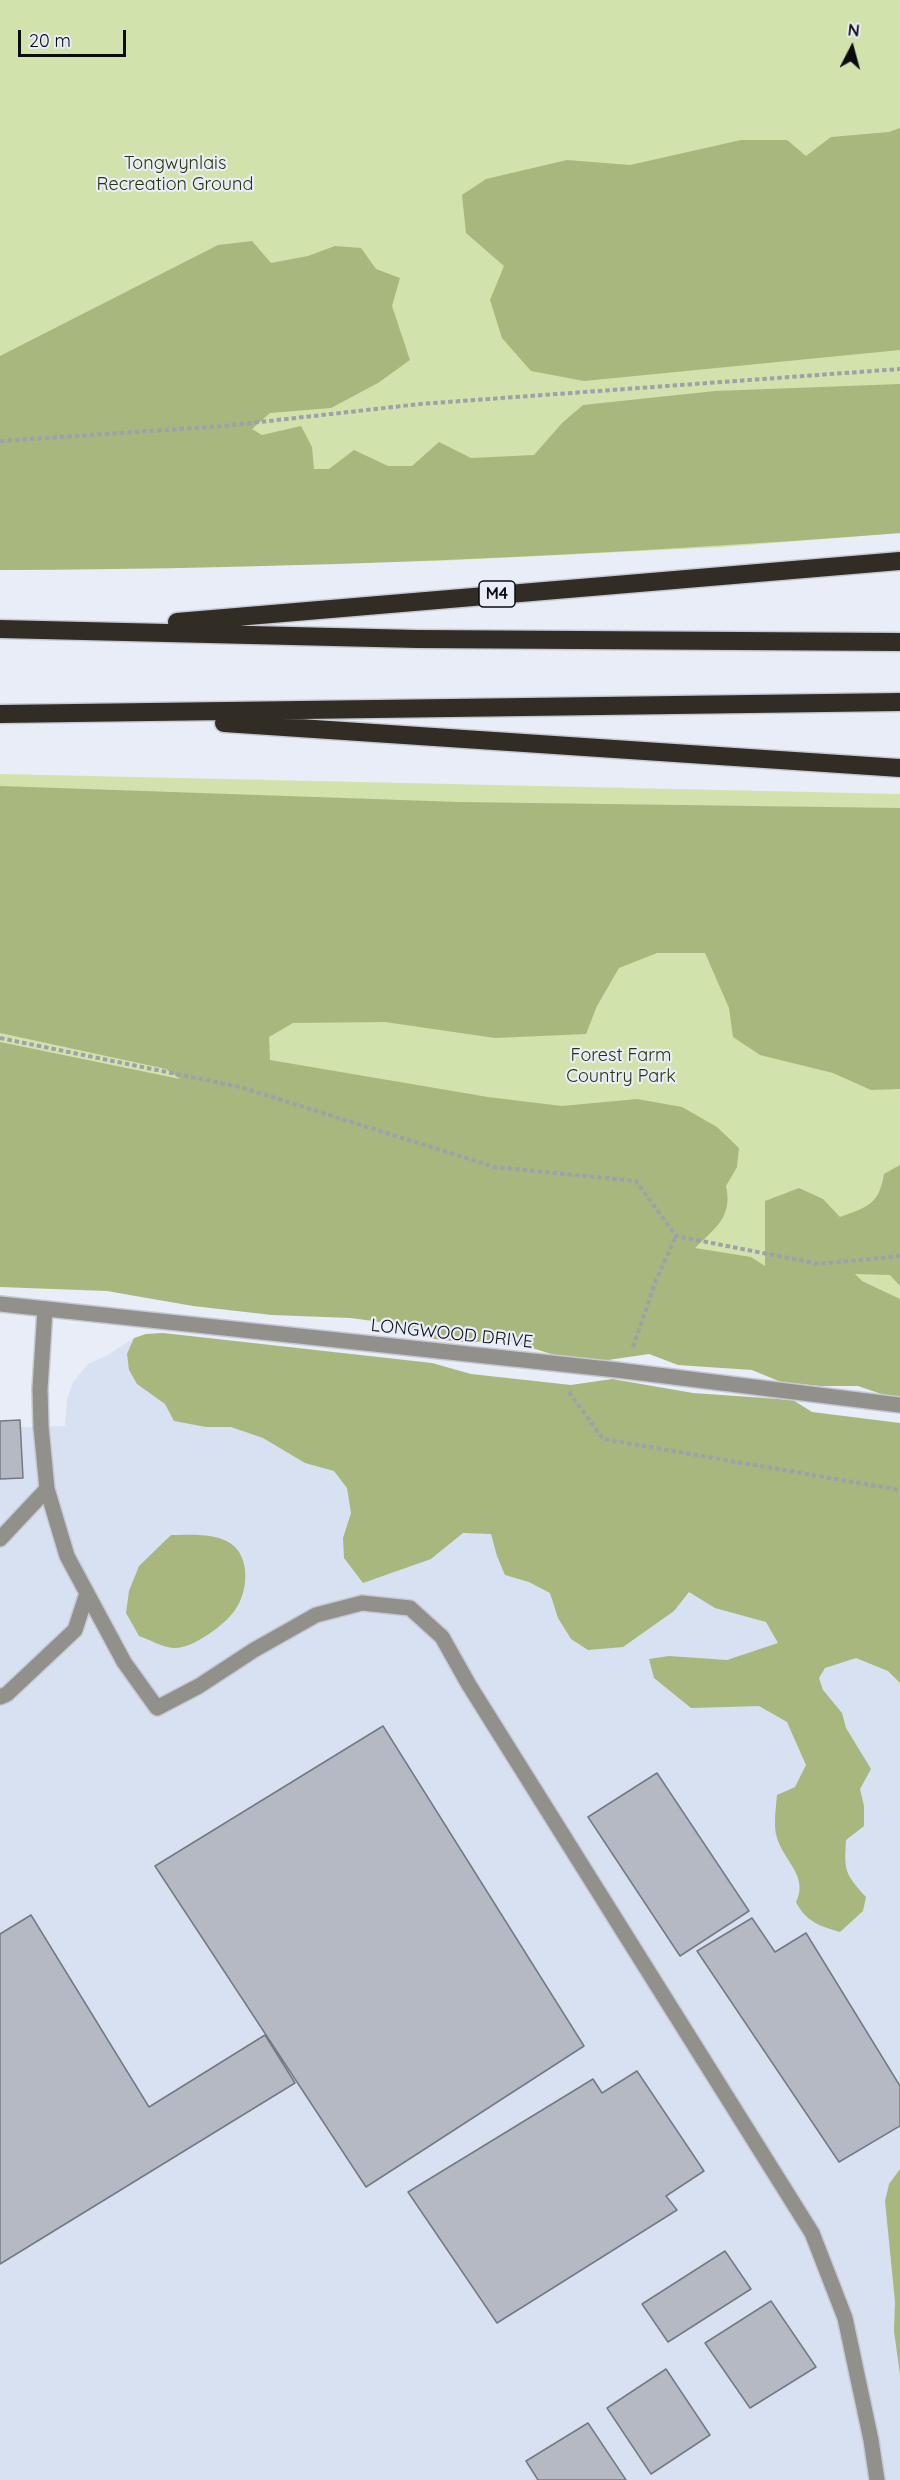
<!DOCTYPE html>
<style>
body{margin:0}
#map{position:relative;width:900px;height:2480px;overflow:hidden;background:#e8edf8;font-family:Quicksand,sans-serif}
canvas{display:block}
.north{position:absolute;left:822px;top:18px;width:60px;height:60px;-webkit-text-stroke:4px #e8edf8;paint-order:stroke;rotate:6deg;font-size:16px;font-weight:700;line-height:24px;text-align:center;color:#0b0c10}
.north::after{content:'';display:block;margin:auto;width:21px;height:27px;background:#0b0c10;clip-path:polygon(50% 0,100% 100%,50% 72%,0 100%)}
.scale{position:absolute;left:18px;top:30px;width:108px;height:27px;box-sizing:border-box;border:3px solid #0b0c10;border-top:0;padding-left:8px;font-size:18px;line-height:21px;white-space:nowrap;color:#0b0c10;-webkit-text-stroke:4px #e8edf8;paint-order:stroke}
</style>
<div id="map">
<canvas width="900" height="2480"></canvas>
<div class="north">N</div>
<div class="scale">20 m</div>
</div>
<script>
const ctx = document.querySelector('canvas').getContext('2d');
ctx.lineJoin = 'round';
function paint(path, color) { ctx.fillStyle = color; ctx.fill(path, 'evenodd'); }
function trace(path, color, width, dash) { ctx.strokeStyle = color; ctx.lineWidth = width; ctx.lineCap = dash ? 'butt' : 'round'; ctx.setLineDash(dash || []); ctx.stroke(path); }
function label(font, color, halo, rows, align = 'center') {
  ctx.font = font + ' Quicksand,sans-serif'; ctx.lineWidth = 4.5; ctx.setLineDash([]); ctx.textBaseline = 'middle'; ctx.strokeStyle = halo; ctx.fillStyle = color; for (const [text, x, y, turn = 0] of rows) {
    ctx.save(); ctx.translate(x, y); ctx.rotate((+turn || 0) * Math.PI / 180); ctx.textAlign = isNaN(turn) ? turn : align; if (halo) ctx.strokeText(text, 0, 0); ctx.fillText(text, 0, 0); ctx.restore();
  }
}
paint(new Path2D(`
 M134 1338 146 1375 900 1658V2480H0V1421L20 1420 21 1427 65 1426 67 1400 73 1382 88 1364 108 1355Z`), '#d8e1f2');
paint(new Path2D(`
 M0 0H900V533L724 547 437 561 0 570Z
 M0 774 900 794V1382L0 1268Z`), '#d2e2ac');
paint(new Path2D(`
 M900 128V350L584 381 531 371 502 338 490 300 504 266 466 233 462 195 486 179 567 160 630 165 741 140H787L806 156 831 137 889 132Z
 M252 241 271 263 308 256 335 246 361 248 376 269 400 278 392 306 410 360 378 383 331 408 270 413 252 429 262 435 301 426 312 447 314 469H329L354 450 388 466H412L439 442 471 458 534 455 562 423 583 405 715 391 900 384V533C601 556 300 569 0 570V356L218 245Z
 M0 786 459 802 900 808V1089L871 1090 833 1073 760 1055 733 1037 729 1008 705 953H657L619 968 597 1006 586 1034 495 1038 385 1022 293 1023 269 1037 270 1060 488 1097 562 1106 637 1099 682 1107 717 1127 739 1148 737 1167 726 1186C733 1217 715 1228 695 1248L751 1257 765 1266V1201L799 1188 823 1199 840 1217C867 1207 879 1205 884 1174L900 1165V1286L890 1275 855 1274 862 1281 900 1299V1398H893L858 1386H820L781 1382 752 1370 678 1365 649 1354 594 1362 573 1361 501 1338 471 1343 434 1339 387 1323 351 1318 272 1315 193 1306 107 1291 0 1287V1042L180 1079 166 1069 0 1033Z
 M163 1333 432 1363 471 1374 571 1385 612 1379 693 1393 793 1400 812 1412 900 1423V1683L888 1671 856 1658 825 1668 819 1678 823 1690 842 1713 846 1728 871 1769 860 1789 864 1806V1826L846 1840C844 1871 845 1874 866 1897L863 1911 840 1932C820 1926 806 1922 796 1902 809 1877 784 1861 777 1838 773 1825 776 1808 777 1795L795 1787 806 1765 787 1722 759 1706 691 1708 654 1678 649 1659 669 1656 727 1660 778 1643 766 1622 715 1608 689 1592 674 1611 623 1647 588 1650 571 1639 558 1618 550 1593 529 1582 505 1575 497 1556 491 1534 463 1533 431 1559 363 1583 344 1558 343 1538 351 1513 347 1488 334 1471 305 1463 263 1438 231 1427H206L174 1421 165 1404 137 1384 129 1370 127 1354 134 1338 146 1334Z
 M171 1535C189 1535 219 1532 234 1546 250 1561 248 1592 235 1610 225 1625 192 1649 174 1648 163 1648 149 1639 139 1636L126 1613 129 1591 139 1566Z
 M900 2169V2375L894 2331 895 2302 885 2201 889 2184Z`), '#a7b77d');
const building = new Path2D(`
 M20 1420 23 1478 0 1479V1421Z
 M383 1726 584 2046 366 2187 155 1866Z
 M657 1773 749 1911 680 1956 588 1817Z
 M31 1915 149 2107 265 2035 295 2083 0 2264V1934Z
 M752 1918 775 1952 806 1933 900 2086V2126L839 2162 697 1951Z
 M637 2071 704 2171 666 2196 677 2210 497 2323 408 2192 593 2079 602 2093Z
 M725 2251 751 2289 668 2342 642 2304Z
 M771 2301 816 2367 750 2408 705 2343Z
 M666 2369 710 2435 651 2474 607 2408Z
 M588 2423 626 2480H538L526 2461Z`);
paint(building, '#b4b9c4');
trace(building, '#747983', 1.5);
const service = new Path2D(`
 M45 1309 40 1389 41 1427 47 1489 67 1556 124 1662 157 1708 199 1686 254 1650 316 1615 362 1603 410 1608 442 1637 469 1685 812 2233 845 2318 871 2440 877 2480
 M0 1539 47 1489
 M0 1697 7 1694 75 1630 87 1593`);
const minor = new Path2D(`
 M0 1304 617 1370 900 1405`);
const motorway = new Path2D(`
 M177 622 900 561
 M0 629 417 639 900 642
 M0 714 900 702
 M224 723 900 768`);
trace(service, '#c5c9d3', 18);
trace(minor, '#c5c9d3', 18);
trace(motorway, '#c5c9d3', 21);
trace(new Path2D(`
 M0 441 224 426 420 404 900 369
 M0 1038 240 1087 495 1167 636 1181 676 1236 819 1264 900 1256
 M633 1347 656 1280 676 1236
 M569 1392 603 1439 900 1490`), '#9da1a9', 4, [4.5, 3]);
trace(service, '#92908b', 15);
trace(minor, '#92908b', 15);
trace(motorway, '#312c24', 18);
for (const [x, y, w] of [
 [497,594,36]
]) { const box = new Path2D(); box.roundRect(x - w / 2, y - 13, w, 26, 4.5); ctx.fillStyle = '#e8edf8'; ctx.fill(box); trace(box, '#0b0c10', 1.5); }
label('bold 16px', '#0b0c10', null, [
 ["M4",497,594]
]);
label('18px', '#293306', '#e8edf8', [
 ["Tongwynlais",175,164],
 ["Recreation Ground",175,185],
 ["Forest Farm",621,1056],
 ["Country Park",621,1077]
]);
label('18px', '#0b0c10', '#e8edf8', [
 ["LONGWOOD DRIVE",452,1334,6]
]);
</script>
